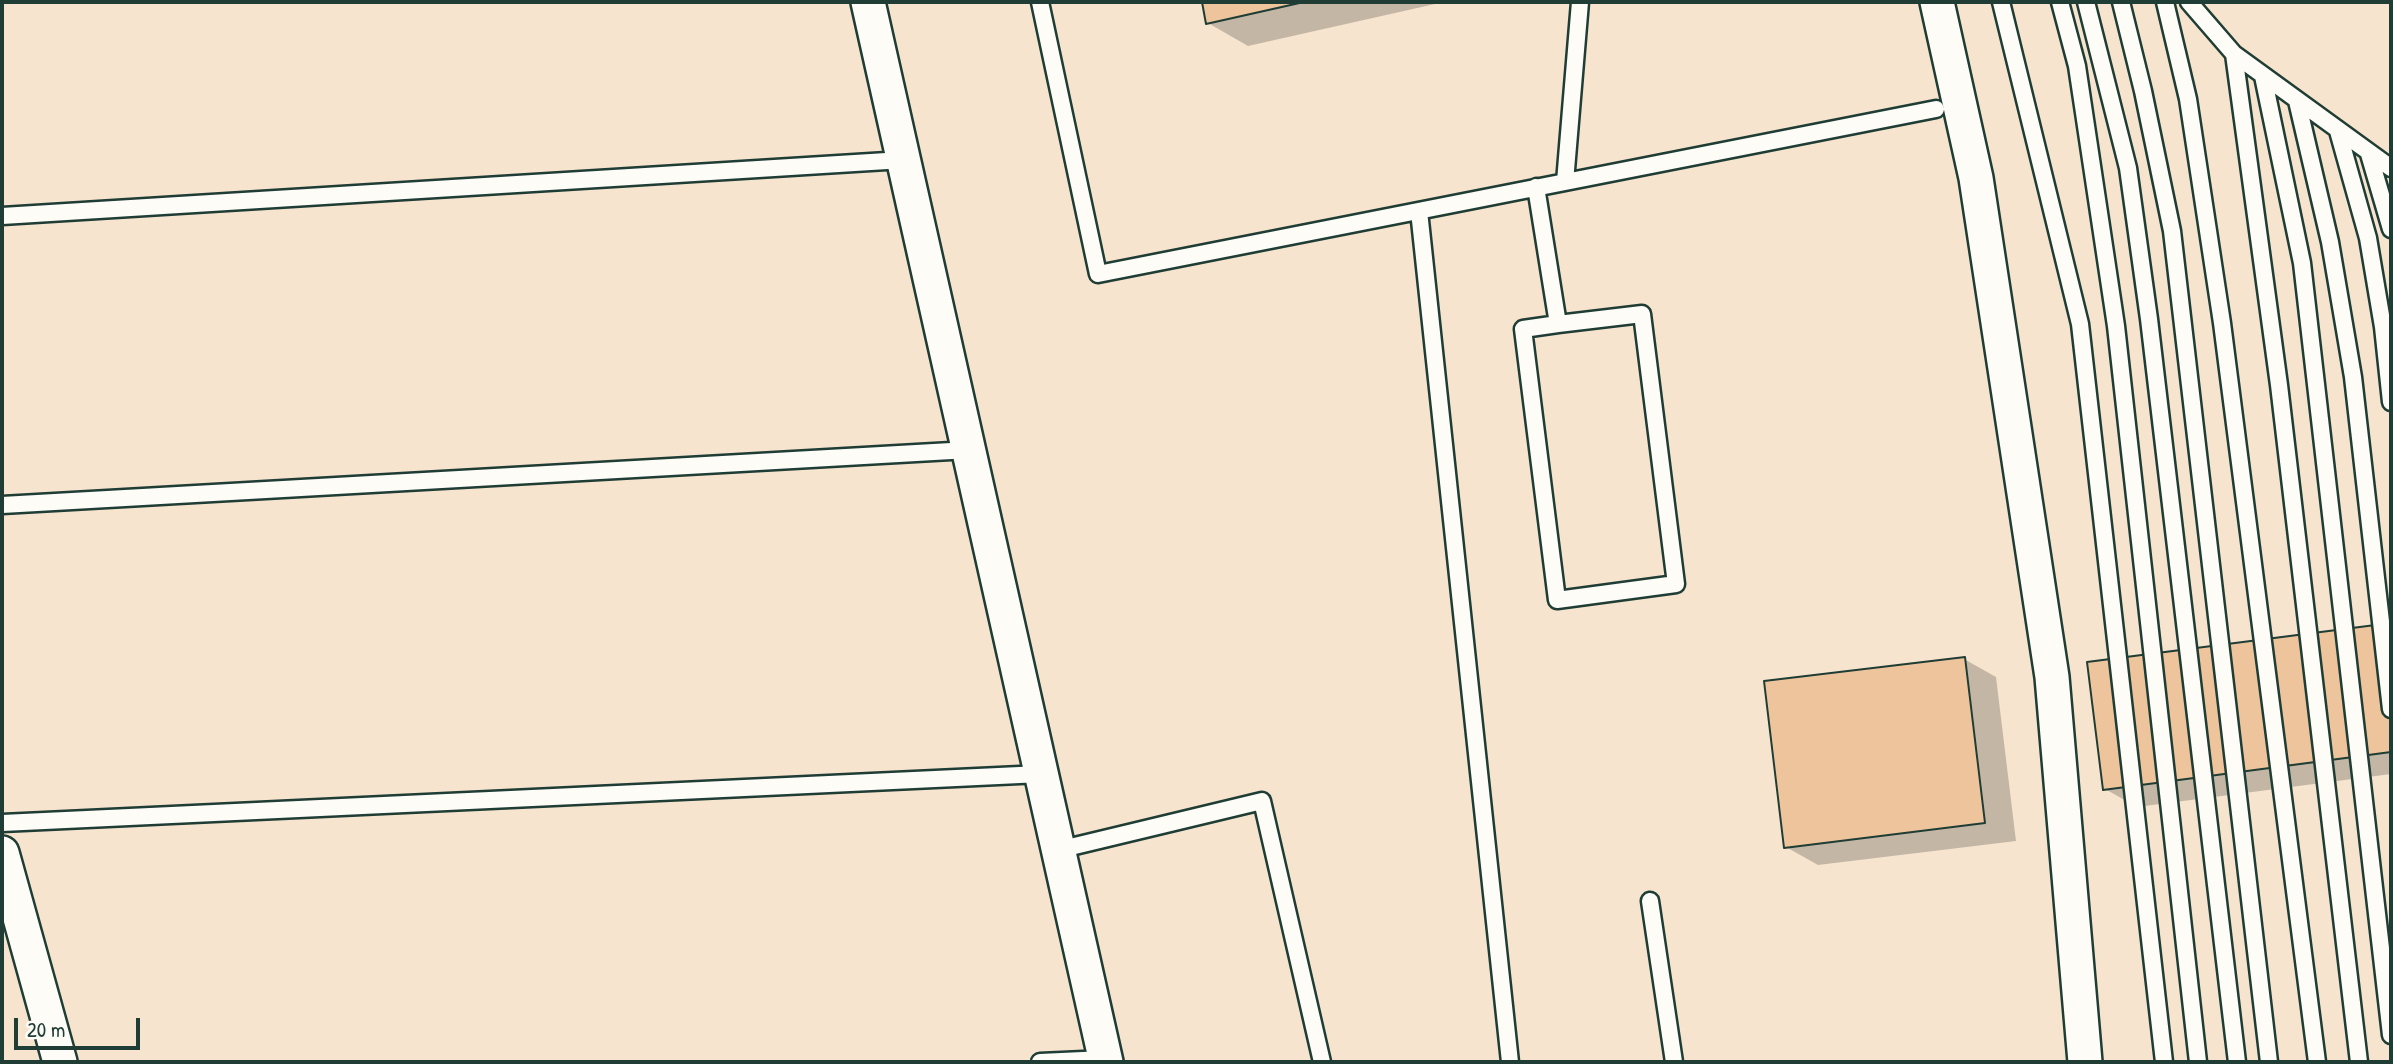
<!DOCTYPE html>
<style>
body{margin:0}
#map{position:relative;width:2393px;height:1064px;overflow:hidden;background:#faf1e5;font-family:"Patrick Hand",sans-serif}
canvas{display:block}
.frame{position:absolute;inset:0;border:4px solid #1f3d34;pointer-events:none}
.scale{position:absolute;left:14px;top:1018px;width:126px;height:32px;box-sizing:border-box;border:4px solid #1f3d34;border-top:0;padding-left:9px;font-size:21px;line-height:24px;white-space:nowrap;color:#1f3d34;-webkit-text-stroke:5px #fdfcf7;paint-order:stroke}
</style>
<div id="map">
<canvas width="2393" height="1064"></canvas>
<div class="frame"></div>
<div class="scale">20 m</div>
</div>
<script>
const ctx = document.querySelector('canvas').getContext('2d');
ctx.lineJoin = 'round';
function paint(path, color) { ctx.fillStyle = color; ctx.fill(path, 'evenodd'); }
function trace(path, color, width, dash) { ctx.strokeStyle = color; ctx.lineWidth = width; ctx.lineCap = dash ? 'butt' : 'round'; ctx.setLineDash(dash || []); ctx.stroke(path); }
paint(new Path2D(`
 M2 2H2391V1062H2Z`), '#f6e4cf');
paint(new Path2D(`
 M1203 2H1444L1248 46 1208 23Z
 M2391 625V774L2137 807 2105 789 2089 664Z
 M1964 659 1996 677 2016 841 1818 865 1786 847Z`), '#0003');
const building = new Path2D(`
 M1202 2H1304L1206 24Z
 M2391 623V752L2103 790 2087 662Z
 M1965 657 1985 823 1784 848 1764 681Z`);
paint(building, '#edc49c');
trace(building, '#1f3d34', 2);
const lane = new Path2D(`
 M1040 2 1098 274 1936 109
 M2001 2 2080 324 2164 1062
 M2060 2 2077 66 2116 326 2198 1062
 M2086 2 2128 168 2149 319 2237 1062
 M2121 2 2143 91 2172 231 2269 1062
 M2165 2 2188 99 2222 323 2317 1062
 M2189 2 2234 54 2391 168
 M2234 54 2279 385 2359 1062
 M2263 76 2302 263 2391 1035
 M2297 101 2330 242 2353 377 2391 709
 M2338 131 2368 238 2383 327 2391 402
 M2369 154 2391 229
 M1565 182 1580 2
 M1536 187 1558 324 1523 329 1557 600 1676 584 1642 314 1558 324
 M1419 211 1510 1062
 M2 216 903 160
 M2 505 969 450
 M2 823 1041 774
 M1058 850 1262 801 1322 1062
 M1650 901 1674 1062
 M1040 1062 1105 1059`);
const street = new Path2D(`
 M868 2 1106 1062
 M1937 2 1976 178 2052 677 2085 1062
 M2 853 60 1062`);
trace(lane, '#1f3d34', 21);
trace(street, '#1f3d34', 38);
trace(lane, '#fdfcf7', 16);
trace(street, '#fdfcf7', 33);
</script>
